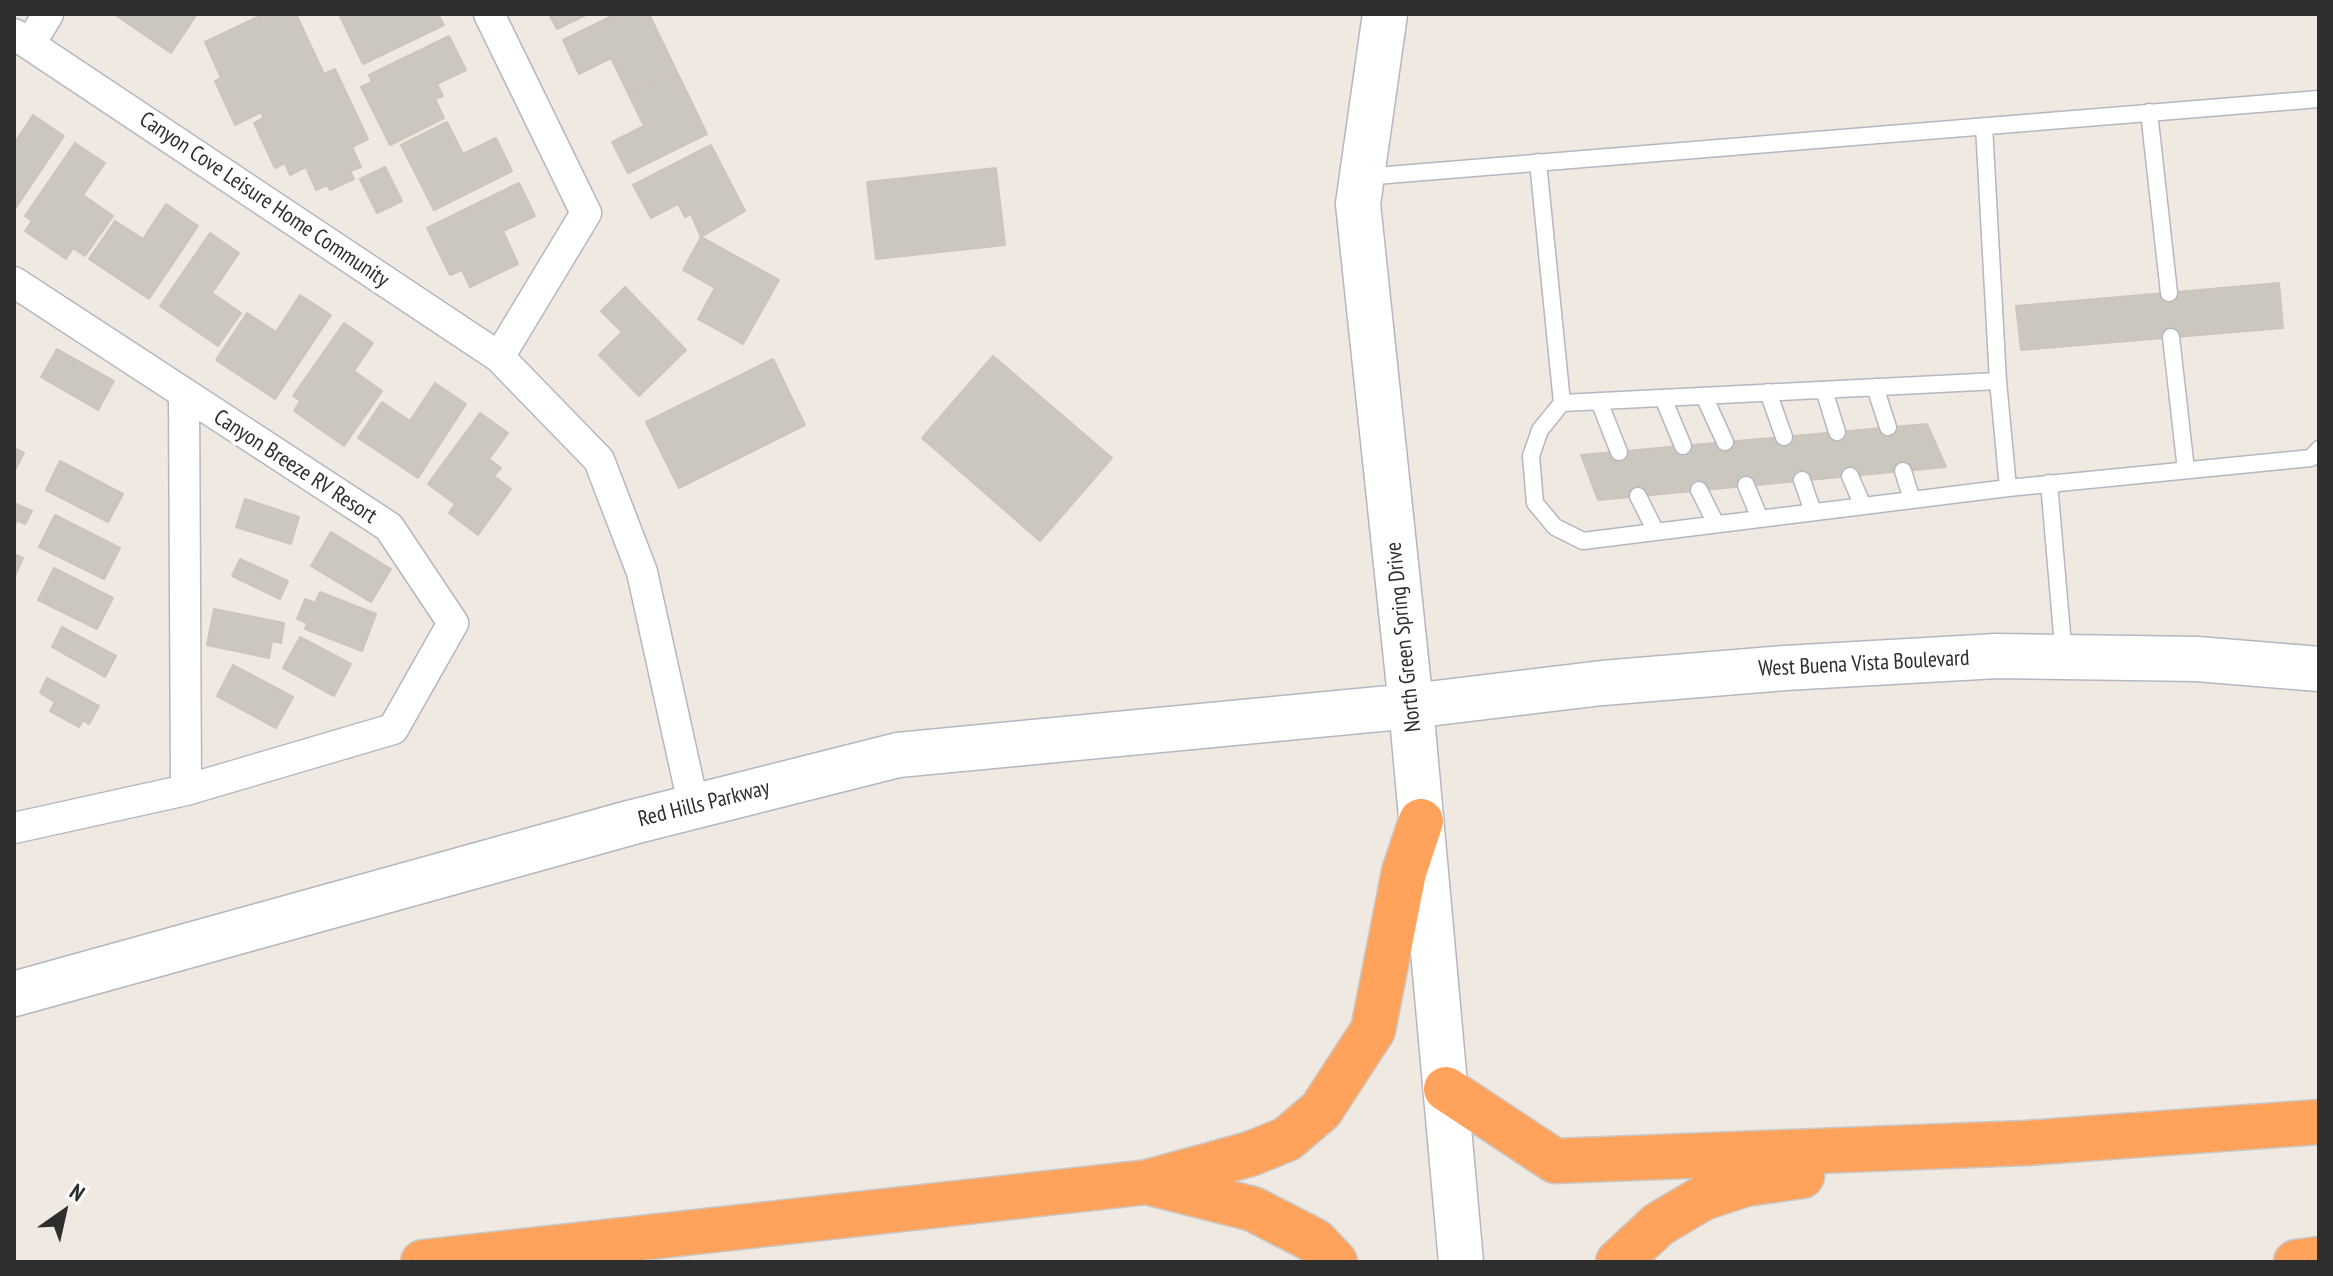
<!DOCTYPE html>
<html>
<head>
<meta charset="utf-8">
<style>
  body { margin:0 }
  #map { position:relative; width:2333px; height:1276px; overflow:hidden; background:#efe9e1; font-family:"PT Sans Narrow",sans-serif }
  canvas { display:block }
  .frame { position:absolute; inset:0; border:16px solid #2e2e2e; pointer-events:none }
  .north { position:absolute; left:24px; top:1172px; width:80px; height:80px; -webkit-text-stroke:6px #fff; paint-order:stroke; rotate:34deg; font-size:22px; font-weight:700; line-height:32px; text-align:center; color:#2e2e2e }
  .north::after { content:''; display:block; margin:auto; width:28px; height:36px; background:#2e2e2e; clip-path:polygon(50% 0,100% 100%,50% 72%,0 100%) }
</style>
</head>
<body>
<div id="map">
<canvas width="2333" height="1276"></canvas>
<div class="frame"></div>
<div class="north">N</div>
</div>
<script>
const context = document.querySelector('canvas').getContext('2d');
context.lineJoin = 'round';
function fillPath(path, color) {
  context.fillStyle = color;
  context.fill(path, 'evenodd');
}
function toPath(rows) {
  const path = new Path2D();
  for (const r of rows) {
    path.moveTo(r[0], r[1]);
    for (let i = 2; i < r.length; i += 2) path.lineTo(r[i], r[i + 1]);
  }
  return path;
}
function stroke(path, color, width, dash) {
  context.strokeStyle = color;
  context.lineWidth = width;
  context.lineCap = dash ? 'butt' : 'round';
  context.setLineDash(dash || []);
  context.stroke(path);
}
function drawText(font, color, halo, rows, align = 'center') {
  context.font = font + ' "PT Sans Narrow",sans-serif';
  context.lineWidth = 8;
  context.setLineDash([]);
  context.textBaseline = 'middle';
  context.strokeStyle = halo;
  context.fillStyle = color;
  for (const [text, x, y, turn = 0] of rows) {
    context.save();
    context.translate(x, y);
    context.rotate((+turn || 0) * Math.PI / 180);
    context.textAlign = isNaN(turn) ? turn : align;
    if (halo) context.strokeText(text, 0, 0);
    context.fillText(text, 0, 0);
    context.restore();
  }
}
const building = toPath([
  [114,14,197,14,171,53,114,14],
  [264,14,296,14,324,74,335,69,368,139,352,147,361,167,350,171,354,179,330,190,327,185,316,190,306,167,290,175,285,163,275,168,254,123,263,118,261,112,235,125,215,81,221,78,205,42,264,14],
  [339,14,438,14,444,25,363,64,339,14],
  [549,14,588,14,557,29,549,14],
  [616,14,649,14,676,70,628,93,611,58,579,74,563,40,616,14],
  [449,36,466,70,437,84,443,96,435,99,444,118,390,145,361,87,372,82,369,75,449,36],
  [676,70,707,134,628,173,612,142,644,126,628,93,676,70],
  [33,115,64,136,15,209,14,144,33,115],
  [447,122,463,154,496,138,512,171,434,210,401,145,447,122],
  [75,143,105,163,83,195,113,216,85,256,73,248,66,259,25,231,32,221,25,216,75,143],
  [711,145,745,211,701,237,691,214,685,217,678,204,651,218,633,185,711,145],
  [385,167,402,201,377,213,360,179,385,167],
  [996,168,1005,245,876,259,867,182,996,168],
  [519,183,535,216,503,231,518,264,470,287,462,270,450,275,427,228,519,183],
  [166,204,198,226,149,299,89,259,115,221,143,239,166,204],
  [210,233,239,253,212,293,241,313,218,346,160,306,210,233],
  [701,237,779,280,743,344,698,319,715,288,683,270,701,237],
  [2279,283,2283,328,2021,350,2016,306,2279,283],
  [625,287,686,350,639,396,599,355,622,332,601,311,625,287],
  [300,295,331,315,275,399,216,360,247,313,276,332,300,295],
  [344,323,373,343,354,371,382,391,344,446,294,411,300,401,293,396,344,323],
  [57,349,114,381,98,410,41,377,57,349],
  [993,356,1112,458,1040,541,922,438,993,356],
  [773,359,805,425,679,488,646,422,773,359],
  [435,383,466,404,418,478,358,438,382,402,410,421,435,383],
  [480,413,508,433,489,459,501,468,494,476,511,489,478,535,449,513,455,504,428,484,480,413],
  [1927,424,1946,467,1598,500,1581,455,1927,424],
  [14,448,24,453,14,472,14,448],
  [60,461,123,494,108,522,46,490,60,461],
  [245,499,299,517,291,544,236,527,245,499],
  [14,503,32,511,25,524,17,520,14,528,14,503],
  [55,515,120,548,104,579,39,547,55,515],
  [331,532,391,569,371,602,311,566,331,532],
  [14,554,23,558,14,578,14,554],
  [240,559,288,581,280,599,232,576,240,559],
  [54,568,113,598,97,629,38,600,54,568],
  [320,592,376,614,362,651,305,629,307,623,297,619,305,599,315,603,320,592],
  [214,609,284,623,281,643,272,641,269,658,207,645,214,609],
  [62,627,116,656,105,677,52,647,62,627],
  [300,637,351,664,334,696,283,668,300,637],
  [233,665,293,697,276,728,217,696,233,665],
  [47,678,99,706,89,724,83,720,79,727,50,711,55,702,40,693,47,678]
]);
const lane = toPath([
  [2149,112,2169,293],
  [1538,162,1562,403,1998,381,1984,126],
  [1363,177,2319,99],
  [2171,337,2186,470],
  [1998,381,2008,488,2311,458,2319,449],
  [1875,387,1888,427],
  [1824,390,1837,432],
  [1768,392,1784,437],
  [1704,396,1725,442],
  [1663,398,1683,446],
  [1599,401,1619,452],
  [1562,403,1540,430,1531,456,1535,503,1555,527,1583,541,2008,488],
  [1903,471,1912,500],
  [1850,476,1863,506],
  [1802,480,1813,512],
  [2049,483,2064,657],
  [1746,485,1760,519],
  [1699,490,1716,524],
  [1638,496,1656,532]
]);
const street = toPath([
  [489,14,586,213,499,357],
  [14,34,499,357,599,460,642,572,694,808],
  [30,44,48,14],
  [14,282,389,527,453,623,393,729,186,790,14,828],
  [184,396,186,790]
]);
const secondary = toPath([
  [1385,14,1358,204,1411,706,1461,1262],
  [14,994,633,822,898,755,1411,706,1602,683,1785,668,1997,656,2197,659,2319,669]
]);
const highway = toPath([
  [1446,1089,1555,1161,2026,1143,2319,1122],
  [1150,1183,1253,1209,1315,1241,1335,1262],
  [423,1262,1148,1182,1250,1154,1287,1139,1321,1110,1373,1030,1404,872,1421,821],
  [1618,1262,1659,1224,1703,1198,1746,1184,1802,1176],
  [2296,1262,2319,1259]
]);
const streetNames = [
  ["Canyon Cove Leisure Home Community",264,200,34],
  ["Canyon Breeze RV Resort",295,467,33],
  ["North Green Spring Drive",1404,637,-96],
  ["West Buena Vista Boulevard",1864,664,-3],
  ["Red Hills Parkway",704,804,-14]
];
fillPath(building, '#cbc7bf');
stroke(building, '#cbc5ba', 2);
stroke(lane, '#b4b7c1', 19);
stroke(street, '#b4b7c1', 33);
stroke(secondary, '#b4b7c1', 47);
stroke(highway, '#c9c9c9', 47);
stroke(lane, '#fff', 16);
stroke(street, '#fff', 30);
stroke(secondary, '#fff', 44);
stroke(highway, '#ffa35c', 44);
drawText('22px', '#2e2e2e', '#fff', streetNames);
</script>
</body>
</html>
